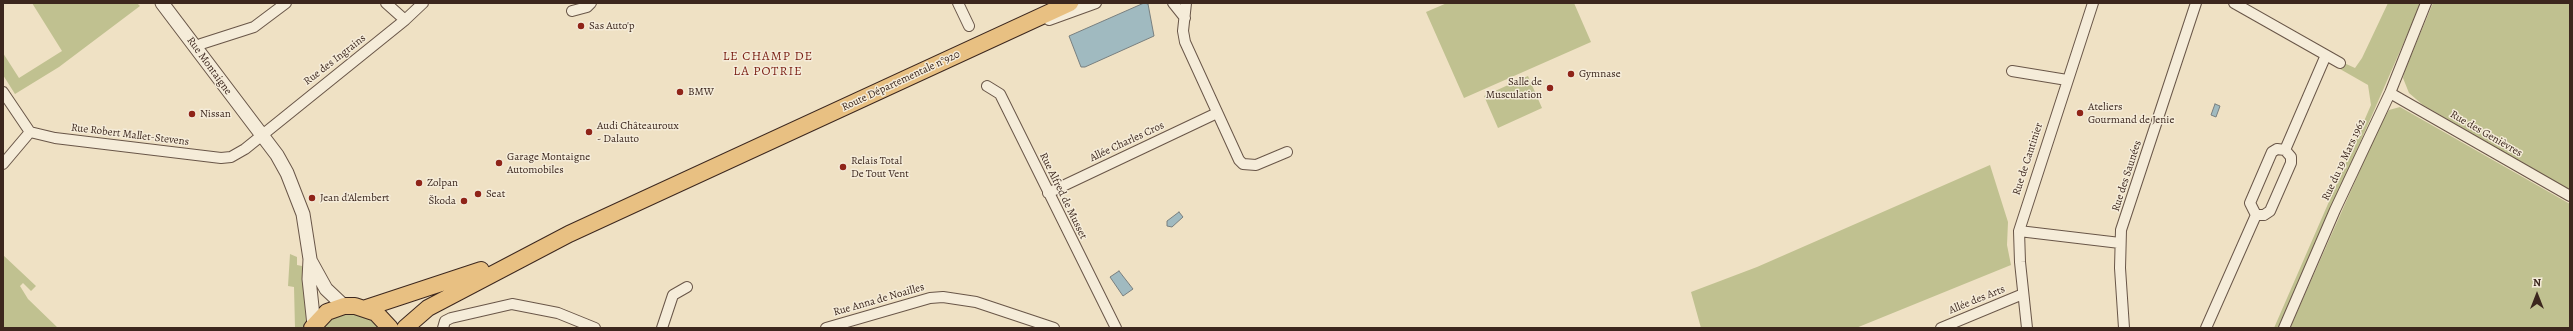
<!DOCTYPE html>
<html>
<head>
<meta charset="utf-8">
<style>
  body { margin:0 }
  #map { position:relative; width:2573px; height:331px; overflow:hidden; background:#efe1c4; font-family:Alegreya,serif }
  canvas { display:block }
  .frame { position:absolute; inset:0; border:4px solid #3c271e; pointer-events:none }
  .north { position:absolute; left:2517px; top:275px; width:40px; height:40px; -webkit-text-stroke:3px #f5ecd9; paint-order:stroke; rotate:0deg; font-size:11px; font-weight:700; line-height:16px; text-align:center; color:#3c271e }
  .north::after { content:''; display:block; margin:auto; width:14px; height:18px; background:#3c271e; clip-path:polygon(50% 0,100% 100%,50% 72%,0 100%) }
</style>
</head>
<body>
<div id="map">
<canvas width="2573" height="331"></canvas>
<div class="frame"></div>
<div class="north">N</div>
</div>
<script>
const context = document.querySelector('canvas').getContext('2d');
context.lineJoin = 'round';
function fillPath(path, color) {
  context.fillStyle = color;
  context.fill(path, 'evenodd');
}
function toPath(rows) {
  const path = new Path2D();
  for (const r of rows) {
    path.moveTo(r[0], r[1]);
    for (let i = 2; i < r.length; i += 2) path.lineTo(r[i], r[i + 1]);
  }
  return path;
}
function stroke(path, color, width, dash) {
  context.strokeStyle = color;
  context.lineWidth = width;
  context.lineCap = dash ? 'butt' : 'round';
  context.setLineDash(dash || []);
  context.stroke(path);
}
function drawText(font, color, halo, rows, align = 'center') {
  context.font = font + ' Alegreya,serif';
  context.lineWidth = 3;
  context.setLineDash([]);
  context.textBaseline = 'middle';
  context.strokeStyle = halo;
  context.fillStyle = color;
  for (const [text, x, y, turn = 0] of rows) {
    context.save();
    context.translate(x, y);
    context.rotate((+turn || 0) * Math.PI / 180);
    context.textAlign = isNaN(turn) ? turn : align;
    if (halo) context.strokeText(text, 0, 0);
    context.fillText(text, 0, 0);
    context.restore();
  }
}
const green = toPath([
  [32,3,137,3,140,6,59,67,15,94,3,75,3,53,19,78,62,51],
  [1447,3,1574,3,1591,42,1464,98,1426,12],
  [2388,3,2421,3,2279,328,2274,328,2371,105,2368,85,2340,69,2344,63,2355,68,2362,58],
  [2433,3,2570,3,2570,190,2423,105,2409,93,2403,78,2405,70],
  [1528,76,1542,108,1498,128,1484,96],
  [2400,107,2570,204,2570,328,2290,328,2381,123,2389,110],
  [1990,165,2008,222,2007,245,2011,265,1856,328,1701,328,1691,292,1757,267],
  [290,254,297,257,297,265,302,266,308,316,305,328,295,328,294,287,288,286],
  [3,255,36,286,31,291,23,283,20,286,28,299,58,328,3,328],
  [344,306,390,328,312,328]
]);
const water = toPath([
  [1144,3,1148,4,1154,36,1085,67,1081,67,1069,36,1144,3],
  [2215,104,2220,106,2216,117,2211,115,2215,104],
  [1179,212,1183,217,1172,227,1167,226,1167,221,1179,212],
  [1119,271,1133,289,1123,296,1110,277,1119,271]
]);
const minor = toPath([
  [386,3,405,20],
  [958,3,969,26],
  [1173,3,1185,18],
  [1186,3,1183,31,1185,42,1239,160,1243,164,1256,165,1287,152],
  [2234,3,2340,63],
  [572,11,587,7,591,3],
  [1049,20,1096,3],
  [196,49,201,44,254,27,286,3],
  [2012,71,2067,80],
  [987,86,1000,94,1116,328],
  [3,92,30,132],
  [2390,93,2570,196],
  [30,132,55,138,221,158,231,157,245,149,405,20,423,3],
  [2277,149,2285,150,2291,157,2291,163,2270,211,2264,215,2256,215,2250,203,2272,152,2277,149],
  [2285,150,2326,55],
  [3,164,30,132],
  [1048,193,1217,113],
  [2019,231,2120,243],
  [443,328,445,321,451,318,512,304,558,313,595,328],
  [662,328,673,295,687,287],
  [826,328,930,298,943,297,976,302,1054,328],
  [1941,328,2023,294],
  [2027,328,2020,262,2019,231,2093,3],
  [2124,328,2120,268,2121,230,2196,3],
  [2206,328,2256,215],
  [2284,328,2335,210,2390,93,2426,3]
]);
const tertiary = toPath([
  [162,3,277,155,287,173,303,214,310,259,309,279,314,325],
  [310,260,326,289,344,306]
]);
const primary = toPath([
  [366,308,481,270],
  [312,328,327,312,344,306,355,306,376,313,390,328],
  [405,328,428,308,569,234,1070,3]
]);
const markers = [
  [581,26,4,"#8f2418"],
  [1571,74,4,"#8f2418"],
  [1550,88,4,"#8f2418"],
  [680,92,4,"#8f2418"],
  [2080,113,4,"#8f2418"],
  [192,114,4,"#8f2418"],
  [589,132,4,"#8f2418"],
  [499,163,4,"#8f2418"],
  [843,167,4,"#8f2418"],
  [419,183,4,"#8f2418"],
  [478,194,4,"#8f2418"],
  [312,198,4,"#8f2418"],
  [464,201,4,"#8f2418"]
];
const poiNames = [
  ["Sas Auto'p",589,26],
  ["Gymnase",1579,74],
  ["Salle de",1542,82,"right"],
  ["Musculation",1542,95,"right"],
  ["BMW",688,92],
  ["Ateliers",2088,107],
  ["Gourmand de Jenie",2088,120],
  ["Nissan",200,114],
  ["Audi Châteauroux",597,126],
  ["- Dalauto",597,139],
  ["Garage Montaigne",507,157],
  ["Automobiles",507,170],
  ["Relais Total",851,161],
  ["De Tout Vent",851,174],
  ["Zolpan",427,183],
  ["Seat",486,194],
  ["Jean d'Alembert",320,198],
  ["Škoda",456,201,"right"]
];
const streetNames = [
  ["Rue des Ingrains",335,60,-38],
  ["Rue Montaigne",209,66,54],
  ["Route Départementale n°920",901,81,-25],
  ["Rue des Genièvres",2486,134,30],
  ["Rue Robert Mallet-Stevens",130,135,7],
  ["Allée Charles Cros",1127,142,-25],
  ["Rue de Cantinier",2028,159,-72],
  ["Rue du 19 Mars 1962",2344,160,-65],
  ["Rue des Saunées",2127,176,-72],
  ["Rue Alfred de Musset",1063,196,64],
  ["Rue Anna de Noailles",879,300,-16],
  ["Allée des Arts",1977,300,-22]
];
const quarterNames = [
  ["LE CHAMP DE",768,57],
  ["LA POTRIE",768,72]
];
fillPath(green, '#c0c190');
fillPath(water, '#a0bac0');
stroke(water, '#787f7f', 1);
stroke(minor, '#695648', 12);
stroke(tertiary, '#695648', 15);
stroke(primary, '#3c271e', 18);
stroke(minor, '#f5ecd9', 10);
stroke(tertiary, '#f5ecd9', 13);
stroke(primary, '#e8c082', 16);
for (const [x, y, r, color] of markers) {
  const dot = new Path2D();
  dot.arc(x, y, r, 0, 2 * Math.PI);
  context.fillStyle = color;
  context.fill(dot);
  stroke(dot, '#f5ecd9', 1.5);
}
drawText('11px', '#3c271e', '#f5ecd9', poiNames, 'left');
drawText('11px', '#3c271e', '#f5ecd9', streetNames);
context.letterSpacing = '1px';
drawText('13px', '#7a1f14', '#f5ecd9', quarterNames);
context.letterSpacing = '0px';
</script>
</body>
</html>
